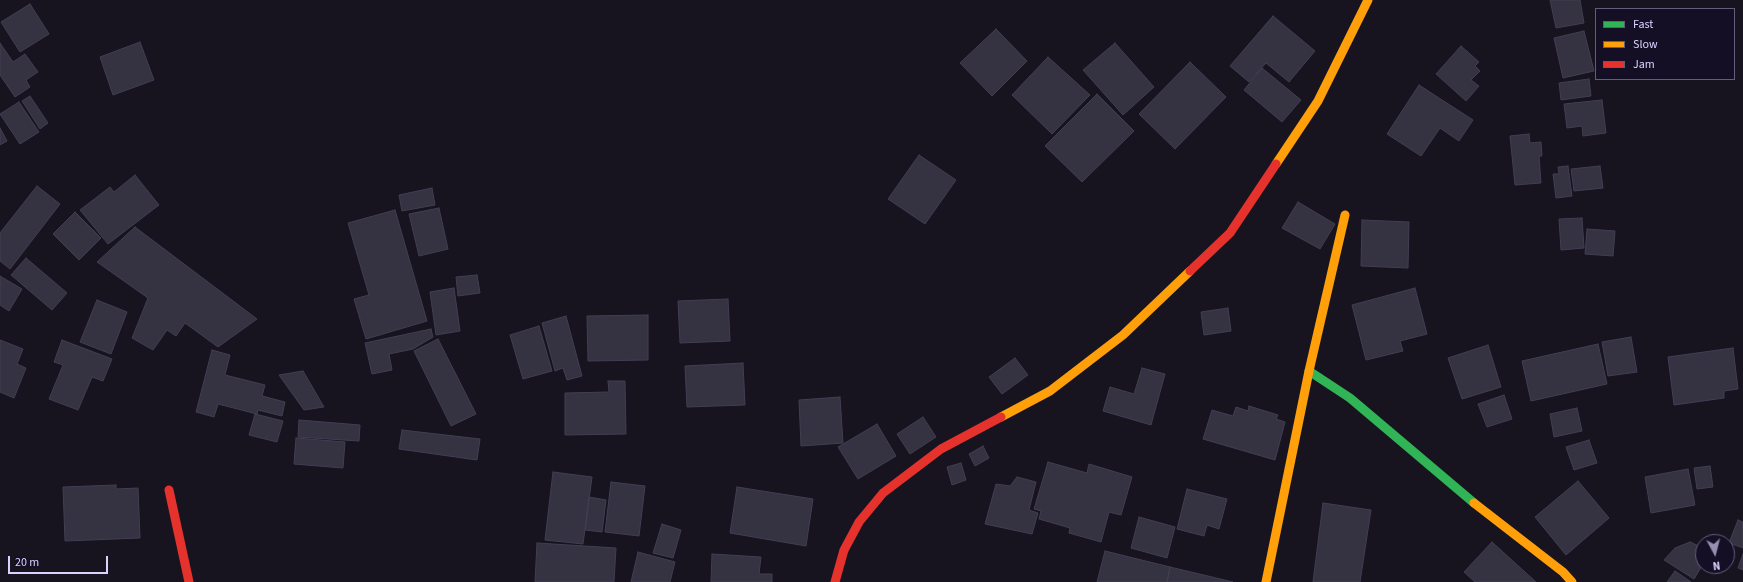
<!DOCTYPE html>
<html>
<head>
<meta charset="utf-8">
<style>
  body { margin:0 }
  #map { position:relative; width:1743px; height:582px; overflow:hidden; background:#171420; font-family:"Source Sans 3",sans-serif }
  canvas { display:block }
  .legend { position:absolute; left:1595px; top:8px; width:140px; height:72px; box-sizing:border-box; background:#140f25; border:1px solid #635d7c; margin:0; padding:5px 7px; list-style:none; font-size:12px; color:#dad3ff }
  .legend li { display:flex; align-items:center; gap:8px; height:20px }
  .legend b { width:20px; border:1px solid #635d7c }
  .north { position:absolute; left:1695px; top:534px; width:40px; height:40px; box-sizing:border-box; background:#140f25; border:1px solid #635d7c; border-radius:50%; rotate:173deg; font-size:11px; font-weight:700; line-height:16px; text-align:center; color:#dad3ff }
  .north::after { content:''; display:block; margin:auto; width:14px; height:18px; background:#9690b1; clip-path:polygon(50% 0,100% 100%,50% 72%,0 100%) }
  .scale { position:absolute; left:8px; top:556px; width:100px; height:18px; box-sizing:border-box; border:2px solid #dad3ff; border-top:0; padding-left:5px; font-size:12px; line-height:14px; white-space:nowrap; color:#dad3ff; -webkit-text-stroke:3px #140f25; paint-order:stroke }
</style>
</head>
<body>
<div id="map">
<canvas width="1743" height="582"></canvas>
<ul class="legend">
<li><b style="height:5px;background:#30b455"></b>Fast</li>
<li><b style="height:5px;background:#ff9f0a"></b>Slow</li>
<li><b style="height:5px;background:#e5322d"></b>Jam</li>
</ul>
<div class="north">N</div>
<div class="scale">20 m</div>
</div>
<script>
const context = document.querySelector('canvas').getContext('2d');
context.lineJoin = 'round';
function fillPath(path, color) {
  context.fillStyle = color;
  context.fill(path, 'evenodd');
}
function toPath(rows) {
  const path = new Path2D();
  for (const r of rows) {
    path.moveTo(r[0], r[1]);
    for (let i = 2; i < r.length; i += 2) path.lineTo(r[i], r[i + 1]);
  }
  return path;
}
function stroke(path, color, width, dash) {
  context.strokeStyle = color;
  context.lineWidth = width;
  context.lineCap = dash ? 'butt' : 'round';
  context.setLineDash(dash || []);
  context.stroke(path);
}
const building = toPath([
  [1550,0,1580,0,1584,23,1556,28,1550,0],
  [30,4,49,34,20,52,1,22,30,4],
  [1273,16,1315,51,1289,82,1266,63,1249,82,1230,66,1273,16],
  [996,29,1027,61,992,96,960,63,996,29],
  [1584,31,1594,71,1563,78,1554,38,1584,31],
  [140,42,154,80,113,95,100,57,140,42],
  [0,43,13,62,25,54,38,72,26,80,30,87,15,97,0,75,0,43],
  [1115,43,1154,87,1123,115,1083,70,1115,43],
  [1461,46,1479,62,1475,66,1480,71,1471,80,1479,86,1466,101,1436,74,1461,46],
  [1048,57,1090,95,1052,134,1012,95,1048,57],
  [1190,62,1226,97,1175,149,1139,114,1190,62],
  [1262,68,1301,100,1282,122,1244,90,1262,68],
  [1589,79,1591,96,1561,100,1559,83,1589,79],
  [1419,85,1473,120,1459,141,1440,128,1421,156,1387,134,1419,85],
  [1097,94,1134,131,1082,182,1045,146,1097,94],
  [30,96,48,123,40,129,22,101,30,96],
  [1602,100,1606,133,1583,136,1582,126,1567,128,1564,104,1602,100],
  [19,102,39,132,20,144,0,114,19,102],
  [0,128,7,141,0,145,0,128],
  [1529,134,1530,143,1541,142,1542,156,1539,156,1541,183,1515,185,1510,136,1529,134],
  [919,155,956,180,925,224,888,199,919,155],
  [1568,166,1572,196,1556,198,1553,174,1559,174,1558,167,1568,166],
  [1600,166,1603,188,1574,191,1571,169,1600,166],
  [135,175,159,205,108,244,80,210,110,187,114,192,135,175],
  [37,186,60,204,10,269,0,261,0,233,37,186],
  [432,188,435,205,402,211,399,195,432,188],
  [1298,202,1335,224,1320,249,1282,228,1298,202],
  [439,208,448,249,419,256,409,214,439,208],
  [395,210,427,321,366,339,354,299,369,295,348,223,395,210],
  [75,212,101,238,79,260,53,234,75,212],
  [1582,218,1584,248,1561,250,1559,219,1582,218],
  [1362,220,1409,222,1408,268,1361,266,1362,220],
  [135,227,257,319,218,347,185,323,176,336,167,330,153,350,132,338,148,298,97,262,135,227],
  [1587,229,1615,231,1613,256,1585,254,1587,229],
  [26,258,67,293,52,310,11,275,26,258],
  [477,275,480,293,458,296,456,277,477,275],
  [0,276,22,289,9,311,0,305,0,276],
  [454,288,460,331,436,335,430,292,454,288],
  [1415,288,1427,334,1400,341,1403,351,1366,360,1352,305,1415,288],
  [728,299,730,341,680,343,678,301,728,299],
  [97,300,127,312,111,354,80,342,97,300],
  [1228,308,1231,331,1204,335,1201,312,1228,308],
  [648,315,648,360,588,361,587,316,648,315],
  [566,316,582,376,567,380,563,368,555,371,542,323,566,316],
  [539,326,552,371,523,379,510,335,539,326],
  [431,329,433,337,413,349,389,354,392,370,372,374,365,343,431,329],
  [1631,337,1637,372,1608,376,1602,342,1631,337],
  [438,339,476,414,451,426,414,351,438,339],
  [0,340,23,349,17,364,26,368,14,398,0,392,0,340],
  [62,340,112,359,103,381,92,377,78,410,49,399,63,365,54,362,62,340],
  [1598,344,1607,384,1531,401,1522,361,1598,344],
  [1488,345,1501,387,1462,399,1448,358,1488,345],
  [1733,348,1738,389,1724,391,1724,398,1674,405,1668,357,1733,348],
  [212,350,230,355,225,375,265,385,262,396,285,402,282,416,258,410,257,414,218,404,214,417,196,412,212,350],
  [1015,358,1028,375,1002,394,989,377,1015,358],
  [743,363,745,405,687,407,685,366,743,363],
  [1142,368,1165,374,1151,425,1103,411,1110,387,1134,394,1142,368],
  [303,371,324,407,304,410,279,375,303,371],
  [608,381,625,381,626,434,565,435,565,393,609,392,608,381],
  [1504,395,1512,419,1487,427,1478,404,1504,395],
  [840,397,843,443,801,446,799,400,840,397],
  [1249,406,1278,415,1276,419,1285,422,1275,460,1203,439,1212,410,1233,416,1236,407,1248,411,1249,406],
  [1577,408,1582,431,1554,437,1550,414,1577,408],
  [255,414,283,421,277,442,249,435,255,414],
  [923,417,936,437,910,454,897,434,923,417],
  [299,420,360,425,359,441,298,437,299,420],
  [877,424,896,456,858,479,838,447,877,424],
  [402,430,480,439,477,460,399,449,402,430],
  [296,438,345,442,343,468,294,464,296,438],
  [1589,440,1597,463,1574,470,1566,447,1589,440],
  [983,446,989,458,975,466,969,454,983,446],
  [1048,462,1087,473,1089,464,1132,477,1121,515,1109,512,1101,542,1069,533,1070,528,1039,519,1041,511,1034,509,1048,462],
  [961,463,966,480,952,485,947,467,961,463],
  [1710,466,1713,487,1697,489,1694,468,1710,466],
  [1688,469,1695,505,1651,513,1645,477,1688,469],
  [553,472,592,477,583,544,545,540,553,472],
  [1017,477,1036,482,1029,510,1038,513,1032,534,985,524,996,484,1010,486,1017,477],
  [1578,481,1609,518,1566,555,1535,517,1578,481],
  [611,482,645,486,639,536,605,532,611,482],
  [116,485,116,489,138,488,140,538,65,541,63,487,116,485],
  [737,487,813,499,806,546,730,533,737,487],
  [1187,489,1227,499,1219,529,1207,525,1204,536,1177,529,1187,489],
  [589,497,606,500,602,532,585,530,589,497],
  [1323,503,1371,510,1360,582,1313,582,1323,503],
  [1139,517,1175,527,1167,558,1131,548,1139,517],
  [1738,520,1743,522,1743,548,1729,543,1738,520],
  [662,524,681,530,673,558,653,553,662,524],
  [1492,542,1536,582,1475,582,1464,572,1492,542],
  [1690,542,1703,548,1703,564,1694,579,1664,560,1675,548,1690,542],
  [537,543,616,548,614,582,535,582,537,543],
  [1105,551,1170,567,1167,582,1097,582,1105,551],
  [638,552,675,562,670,582,631,582,638,552],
  [712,554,761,557,759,574,772,574,772,582,711,582,712,554],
  [1743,554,1743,570,1738,568,1743,554],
  [1170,567,1233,582,1167,582,1170,567],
  [1675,571,1691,582,1667,582,1675,571]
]);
const fast = toPath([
  [1309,371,1350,398,1474,503]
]);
const slow = toPath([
  [1276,164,1318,101,1368,0],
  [1001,417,1050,391,1123,335,1190,271],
  [1474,503,1563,572,1572,582],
  [1266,582,1309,371,1345,215]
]);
const jam = toPath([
  [1190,271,1230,233,1276,164],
  [169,490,189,582],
  [835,582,844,550,859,522,883,493,941,449,1001,417]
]);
fillPath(building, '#353242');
stroke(building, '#433e53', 1);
stroke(fast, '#30b455', 9);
stroke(slow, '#ff9f0a', 9);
stroke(jam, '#e5322d', 9);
</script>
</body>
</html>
